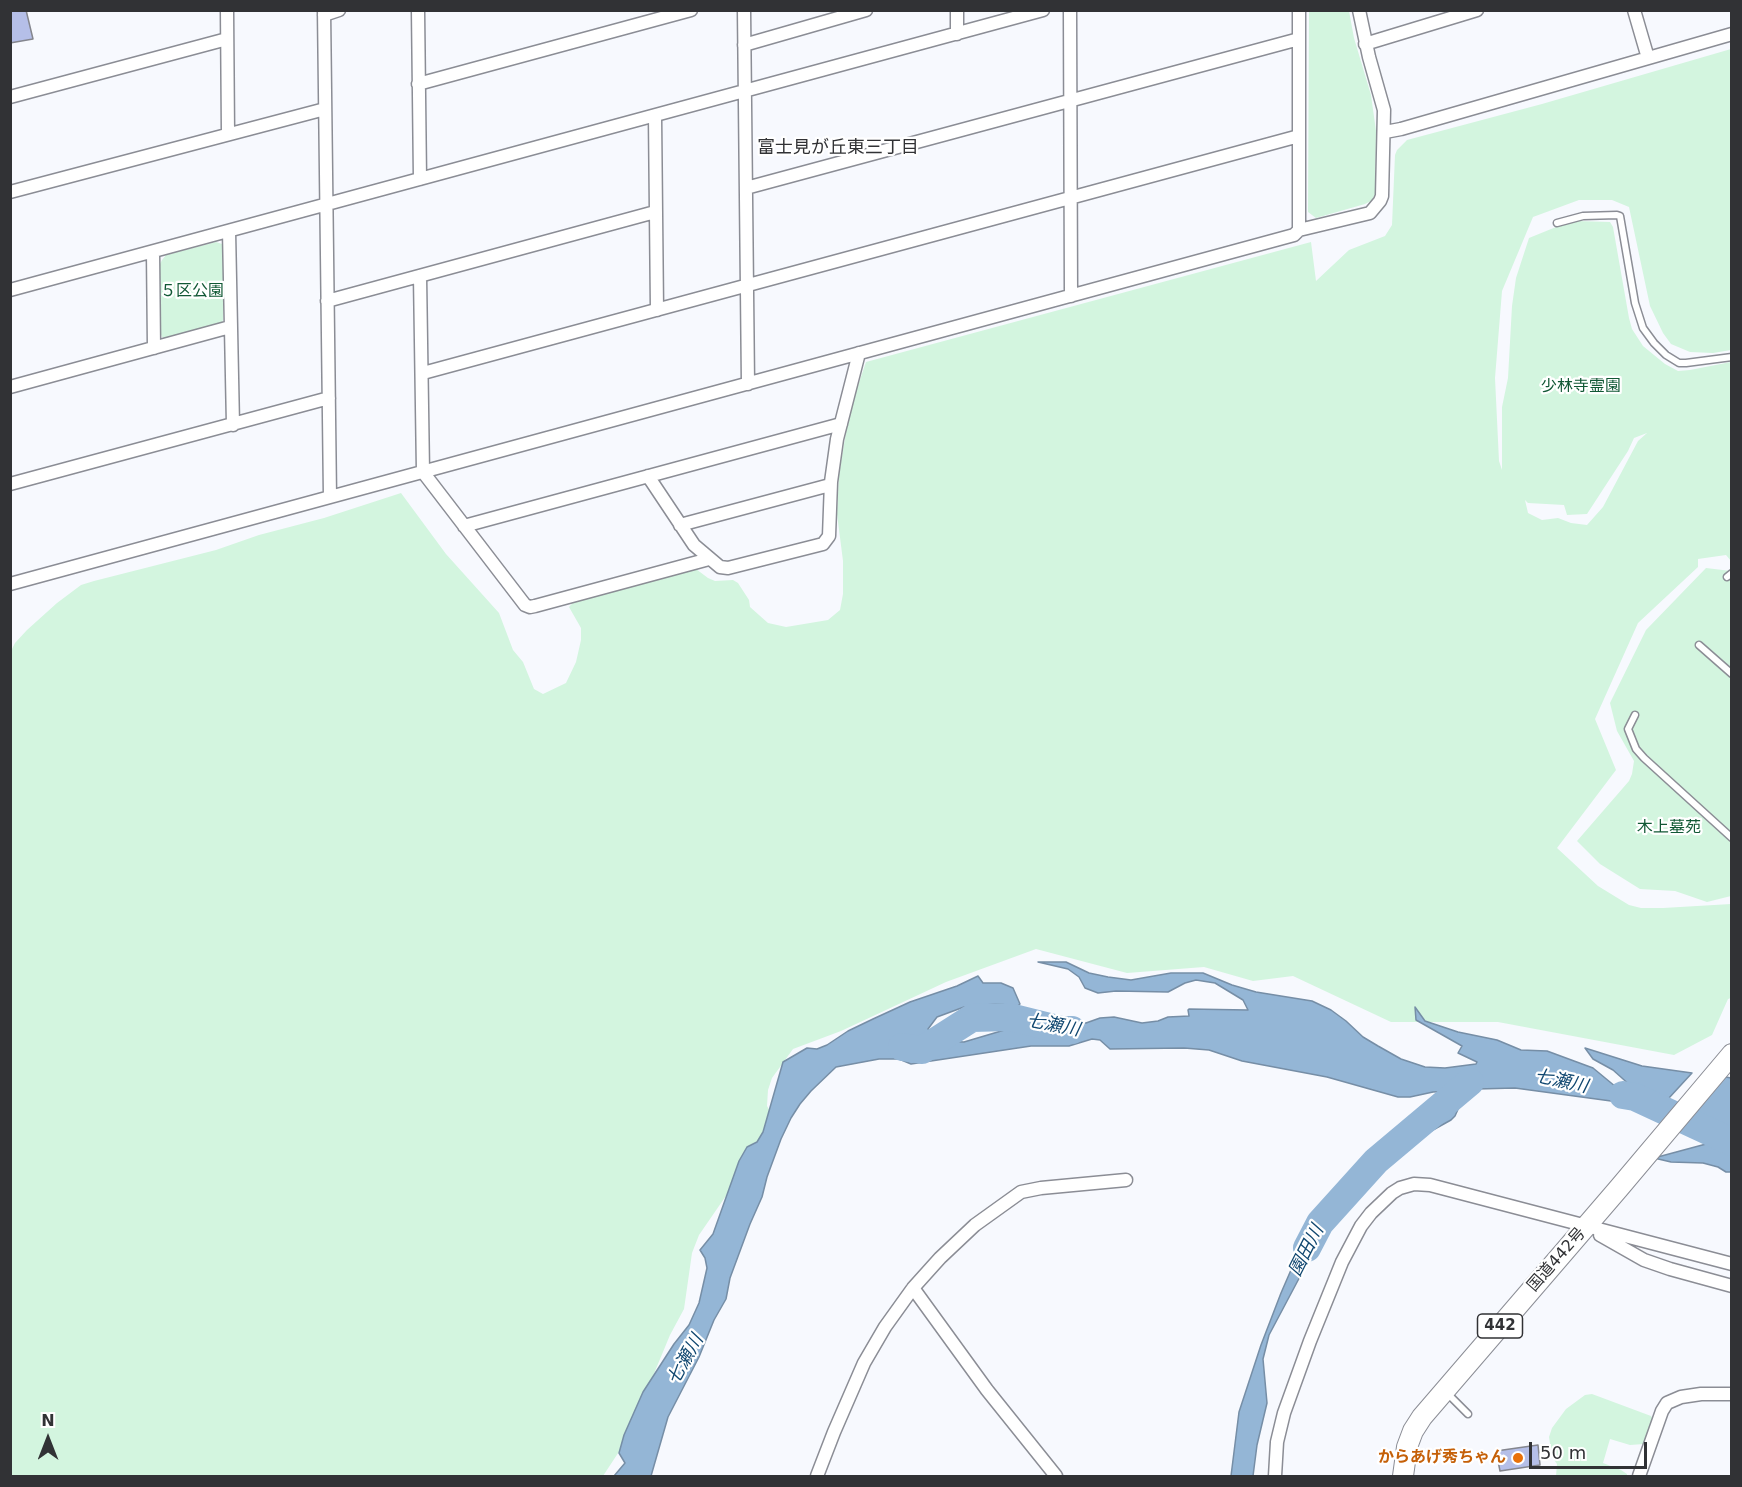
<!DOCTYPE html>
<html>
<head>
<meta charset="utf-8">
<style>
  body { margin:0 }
  #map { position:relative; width:1742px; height:1487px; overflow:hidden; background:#f7f9fe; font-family:"DejaVu Sans",sans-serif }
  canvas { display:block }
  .frame { position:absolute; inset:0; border:12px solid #313235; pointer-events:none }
  .north { position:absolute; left:18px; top:1409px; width:60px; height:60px; -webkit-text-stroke:4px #fff; paint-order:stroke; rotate:0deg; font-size:16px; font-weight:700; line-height:24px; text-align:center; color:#313235 }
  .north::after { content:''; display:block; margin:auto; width:21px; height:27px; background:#313235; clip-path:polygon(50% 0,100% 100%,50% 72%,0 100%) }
  .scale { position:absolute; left:1529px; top:1442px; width:118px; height:27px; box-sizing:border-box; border:3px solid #313235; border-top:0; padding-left:8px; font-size:18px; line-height:21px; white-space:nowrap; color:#313235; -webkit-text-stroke:4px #fff; paint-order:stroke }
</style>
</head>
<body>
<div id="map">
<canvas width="1742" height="1487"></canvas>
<div class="frame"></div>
<div class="north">N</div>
<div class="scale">50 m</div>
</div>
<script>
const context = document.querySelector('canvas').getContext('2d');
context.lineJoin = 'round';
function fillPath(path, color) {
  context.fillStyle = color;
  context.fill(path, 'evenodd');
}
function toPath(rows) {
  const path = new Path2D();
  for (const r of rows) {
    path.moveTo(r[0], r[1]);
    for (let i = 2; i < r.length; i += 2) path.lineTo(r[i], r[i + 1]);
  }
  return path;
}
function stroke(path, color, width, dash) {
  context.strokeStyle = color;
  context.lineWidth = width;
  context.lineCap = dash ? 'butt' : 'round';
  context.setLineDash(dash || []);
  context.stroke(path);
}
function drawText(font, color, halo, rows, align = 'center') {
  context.font = font + ' "DejaVu Sans","Noto Sans JP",sans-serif';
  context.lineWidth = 4.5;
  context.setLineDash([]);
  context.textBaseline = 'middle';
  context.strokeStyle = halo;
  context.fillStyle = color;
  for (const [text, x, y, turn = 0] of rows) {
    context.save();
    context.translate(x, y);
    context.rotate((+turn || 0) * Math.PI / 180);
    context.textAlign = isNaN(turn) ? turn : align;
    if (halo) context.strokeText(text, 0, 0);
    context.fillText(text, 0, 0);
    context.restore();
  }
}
const green = toPath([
  [1309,11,1349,11,1354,38,1371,95,1376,131,1375,195,1371,201,1365,204,1316,218,1308,212],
  [1731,49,1731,350,1713,353,1690,352,1671,344,1663,333,1650,306,1629,207,1612,200,1579,200,1533,217,1502,291,1495,378,1499,461,1502,470,1502,407,1508,378,1512,306,1516,278,1529,238,1556,227,1578,221,1610,222,1613,227,1629,318,1632,329,1643,346,1665,364,1678,371,1690,370,1731,362,1731,561,1726,555,1698,559,1698,567,1638,623,1595,719,1616,770,1557,848,1598,886,1629,905,1641,908,1663,908,1731,904,1731,998,1728,999,1712,1035,1674,1055,1498,1022,1391,1022,1293,976,1253,981,1204,967,1127,973,1036,949,946,982,841,1031,793,1049,772,1078,768,1090,767,1106,771,1113,772,1129,699,1235,692,1253,684,1309,670,1335,626,1441,603,1476,11,1476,10,653,15,643,27,630,57,603,81,585,94,581,216,550,259,535,324,518,401,493,446,554,499,613,513,650,523,662,534,689,543,694,566,683,576,662,581,640,581,628,569,607,578,597,692,566,708,578,715,581,733,580,738,583,749,600,750,607,768,623,786,627,828,620,840,610,843,594,843,561,837,514,839,474,850,409,866,362,1311,242,1316,281,1349,250,1385,236,1392,225,1395,155,1397,150,1407,140,1542,104],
  [1647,433,1638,441,1603,507,1587,525,1571,523,1558,518,1542,520,1528,513,1525,500,1528,503,1564,505,1567,515,1587,514,1628,451,1634,438],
  [216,242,222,244,224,250,223,320,219,327,167,340,162,337,160,332,160,264,162,260,166,255],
  [1706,568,1731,571,1731,896,1707,902,1675,891,1640,889,1600,864,1577,841,1629,781,1632,774,1634,761,1617,731,1610,703,1646,630],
  [1592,1394,1651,1416,1655,1423,1654,1433,1644,1444,1630,1445,1610,1439,1603,1463,1621,1470,1627,1474,1627,1476,1556,1476,1557,1464,1552,1457,1549,1437,1552,1428,1566,1409,1585,1395]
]);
const water = toPath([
  [1038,962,1066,962,1089,973,1108,977,1131,980,1171,973,1203,973,1232,985,1256,992,1312,1001,1331,1010,1346,1021,1363,1037,1378,1046,1401,1059,1425,1067,1445,1068,1476,1064,1477,1062,1458,1053,1462,1046,1416,1020,1415,1007,1425,1021,1458,1032,1497,1040,1521,1050,1547,1051,1593,1068,1616,1087,1632,1087,1613,1070,1593,1059,1585,1048,1642,1066,1692,1073,1657,1111,1611,1101,1515,1088,1477,1089,1468,1092,1464,1096,1455,1116,1451,1120,1424,1135,1407,1140,1384,1157,1371,1172,1361,1190,1312,1254,1269,1335,1263,1359,1267,1403,1257,1445,1253,1476,1231,1476,1239,1412,1261,1345,1281,1293,1304,1240,1313,1224,1320,1218,1340,1209,1357,1178,1374,1152,1385,1142,1419,1129,1444,1114,1453,1099,1454,1091,1433,1092,1410,1097,1398,1097,1327,1077,1242,1061,1209,1050,1184,1048,1110,1049,1100,1040,1092,1039,1069,1046,1031,1046,911,1064,899,1059,879,1059,836,1067,811,1091,800,1104,791,1118,781,1139,767,1177,762,1197,750,1224,730,1278,726,1299,714,1320,699,1357,668,1417,651,1476,614,1476,625,1463,619,1453,624,1435,643,1392,674,1344,689,1325,699,1303,707,1268,705,1258,700,1250,713,1234,739,1161,747,1147,757,1142,763,1132,783,1062,807,1048,817,1049,827,1045,848,1031,873,1019,910,1002,957,986,978,976,983,983,1001,983,1013,988,1020,1004,1014,1009,1003,1004,996,1004,964,1007,937,1017,928,1029,940,1041,964,1042,1018,1026,1049,1022,1086,1023,1100,1018,1114,1017,1142,1023,1158,1021,1168,1017,1189,1016,1188,1010,1189,1009,1248,1010,1243,1000,1215,983,1196,980,1185,983,1168,992,1116,991,1098,993,1085,988,1079,977,1068,969,1038,962],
  [1721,1076,1731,1078,1731,1172,1726,1172,1718,1167,1703,1163,1671,1162,1654,1158,1706,1144,1712,1140,1705,1134,1681,1124,1721,1076]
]);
const river = toPath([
  [902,1047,922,1050,972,1018,1010,1017,1062,1030,1072,1030],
  [1623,1095,1635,1097,1732,1142],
  [1307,1248,1320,1223,1376,1161,1470,1082]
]);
const building = toPath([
  [10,10,26,10,33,39,10,43,10,10],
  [1538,1445,1540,1465,1500,1471,1496,1451,1538,1445]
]);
const service = toPath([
  [1557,223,1583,216,1617,215,1620,216,1635,303,1643,328,1654,343,1666,355,1679,363,1686,363,1732,357],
  [1727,577,1732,573],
  [1699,645,1732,674],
  [1635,715,1628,729,1636,749,1644,758,1732,838],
  [1447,1393,1468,1414]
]);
const minor = toPath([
  [227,10,228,134],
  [324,10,330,497],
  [418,10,420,179],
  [744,10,748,384],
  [957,10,957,34],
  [1070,10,1071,296],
  [1634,10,1648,58],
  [324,15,339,10],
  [1365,44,1477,10],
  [744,45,866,10],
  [418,84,691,10],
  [10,97,227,39],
  [655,116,657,310],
  [1385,132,1401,129,1732,34],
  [746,188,1299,39],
  [10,192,325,109],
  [1299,230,1370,213,1380,201,1382,196,1384,110,1369,57,1359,10],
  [229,231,233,425],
  [153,252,154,348],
  [420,276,423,472,525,605,530,607,535,606,709,559],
  [10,290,1043,10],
  [327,301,655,212],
  [423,373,1299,136],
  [10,387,230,327],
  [648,476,694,545,720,567,728,568,823,544,829,536,831,482,837,439,859,353],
  [10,484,329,398],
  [680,525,830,485],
  [464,526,841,424],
  [10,584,1294,235,1299,230,1299,10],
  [1600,1235,1644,1260,1670,1269,1732,1286],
  [913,1288,987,1390,1056,1476],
  [817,1476,834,1432,864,1363,885,1327,913,1288,940,1258,975,1225,1021,1192,1041,1188,1126,1180],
  [1275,1476,1277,1442,1284,1413,1310,1341,1342,1262,1361,1226,1371,1213,1392,1193,1400,1188,1414,1184,1430,1185,1732,1264],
  [1639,1476,1662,1411,1667,1403,1681,1397,1701,1394,1732,1394]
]);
const trunk = toPath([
  [1403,1476,1407,1447,1413,1431,1422,1417,1619,1188,1732,1054]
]);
const markers = [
  [1518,1458,6,"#e8710a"]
];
const shields = [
  [1500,1326,45]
];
const shieldNames = [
  ["442",1500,1326]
];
const parkNames = [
  ["５区公園",192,292],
  ["少林寺霊園",1581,387],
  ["木上墓苑",1669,828]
];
const streetNames = [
  ["国道442号",1557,1260,-49]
];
const foodNames = [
  ["からあげ秀ちゃん",1506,1458]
];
const neighbourhoodNames = [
  ["富士見が丘東三丁目",838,148]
];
const waterNames = [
  ["七瀬川",1053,1026,11],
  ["七瀬川",1561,1082,12],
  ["園田川",1307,1251,-63],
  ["七瀬川",686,1360,-61]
];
fillPath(green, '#d3f5df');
fillPath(water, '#94b6d6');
stroke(water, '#768ea6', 1.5);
stroke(river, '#94b6d6', 28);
fillPath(building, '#b5bfe8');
stroke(building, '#84868e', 1.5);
stroke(service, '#8b8d95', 9);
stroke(minor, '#8b8d95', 15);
stroke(trunk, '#8b8d95', 22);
stroke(service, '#fff', 6);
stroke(minor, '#fff', 12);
stroke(trunk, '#fff', 20);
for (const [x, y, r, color] of markers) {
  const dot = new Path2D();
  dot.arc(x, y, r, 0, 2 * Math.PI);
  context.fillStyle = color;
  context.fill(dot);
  stroke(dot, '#fff', 2);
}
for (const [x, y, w] of shields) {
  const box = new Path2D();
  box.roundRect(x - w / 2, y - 12, w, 24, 4.5);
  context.fillStyle = '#fff';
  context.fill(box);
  stroke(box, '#313235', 1.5);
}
drawText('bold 15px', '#313235', null, shieldNames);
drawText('16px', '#115835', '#fff', parkNames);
drawText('16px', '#313235', '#fff', streetNames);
drawText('bold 16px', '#c56008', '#fff', foodNames, 'right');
drawText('18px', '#313235', '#fff', neighbourhoodNames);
drawText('italic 18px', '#104770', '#fff', waterNames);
</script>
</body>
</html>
